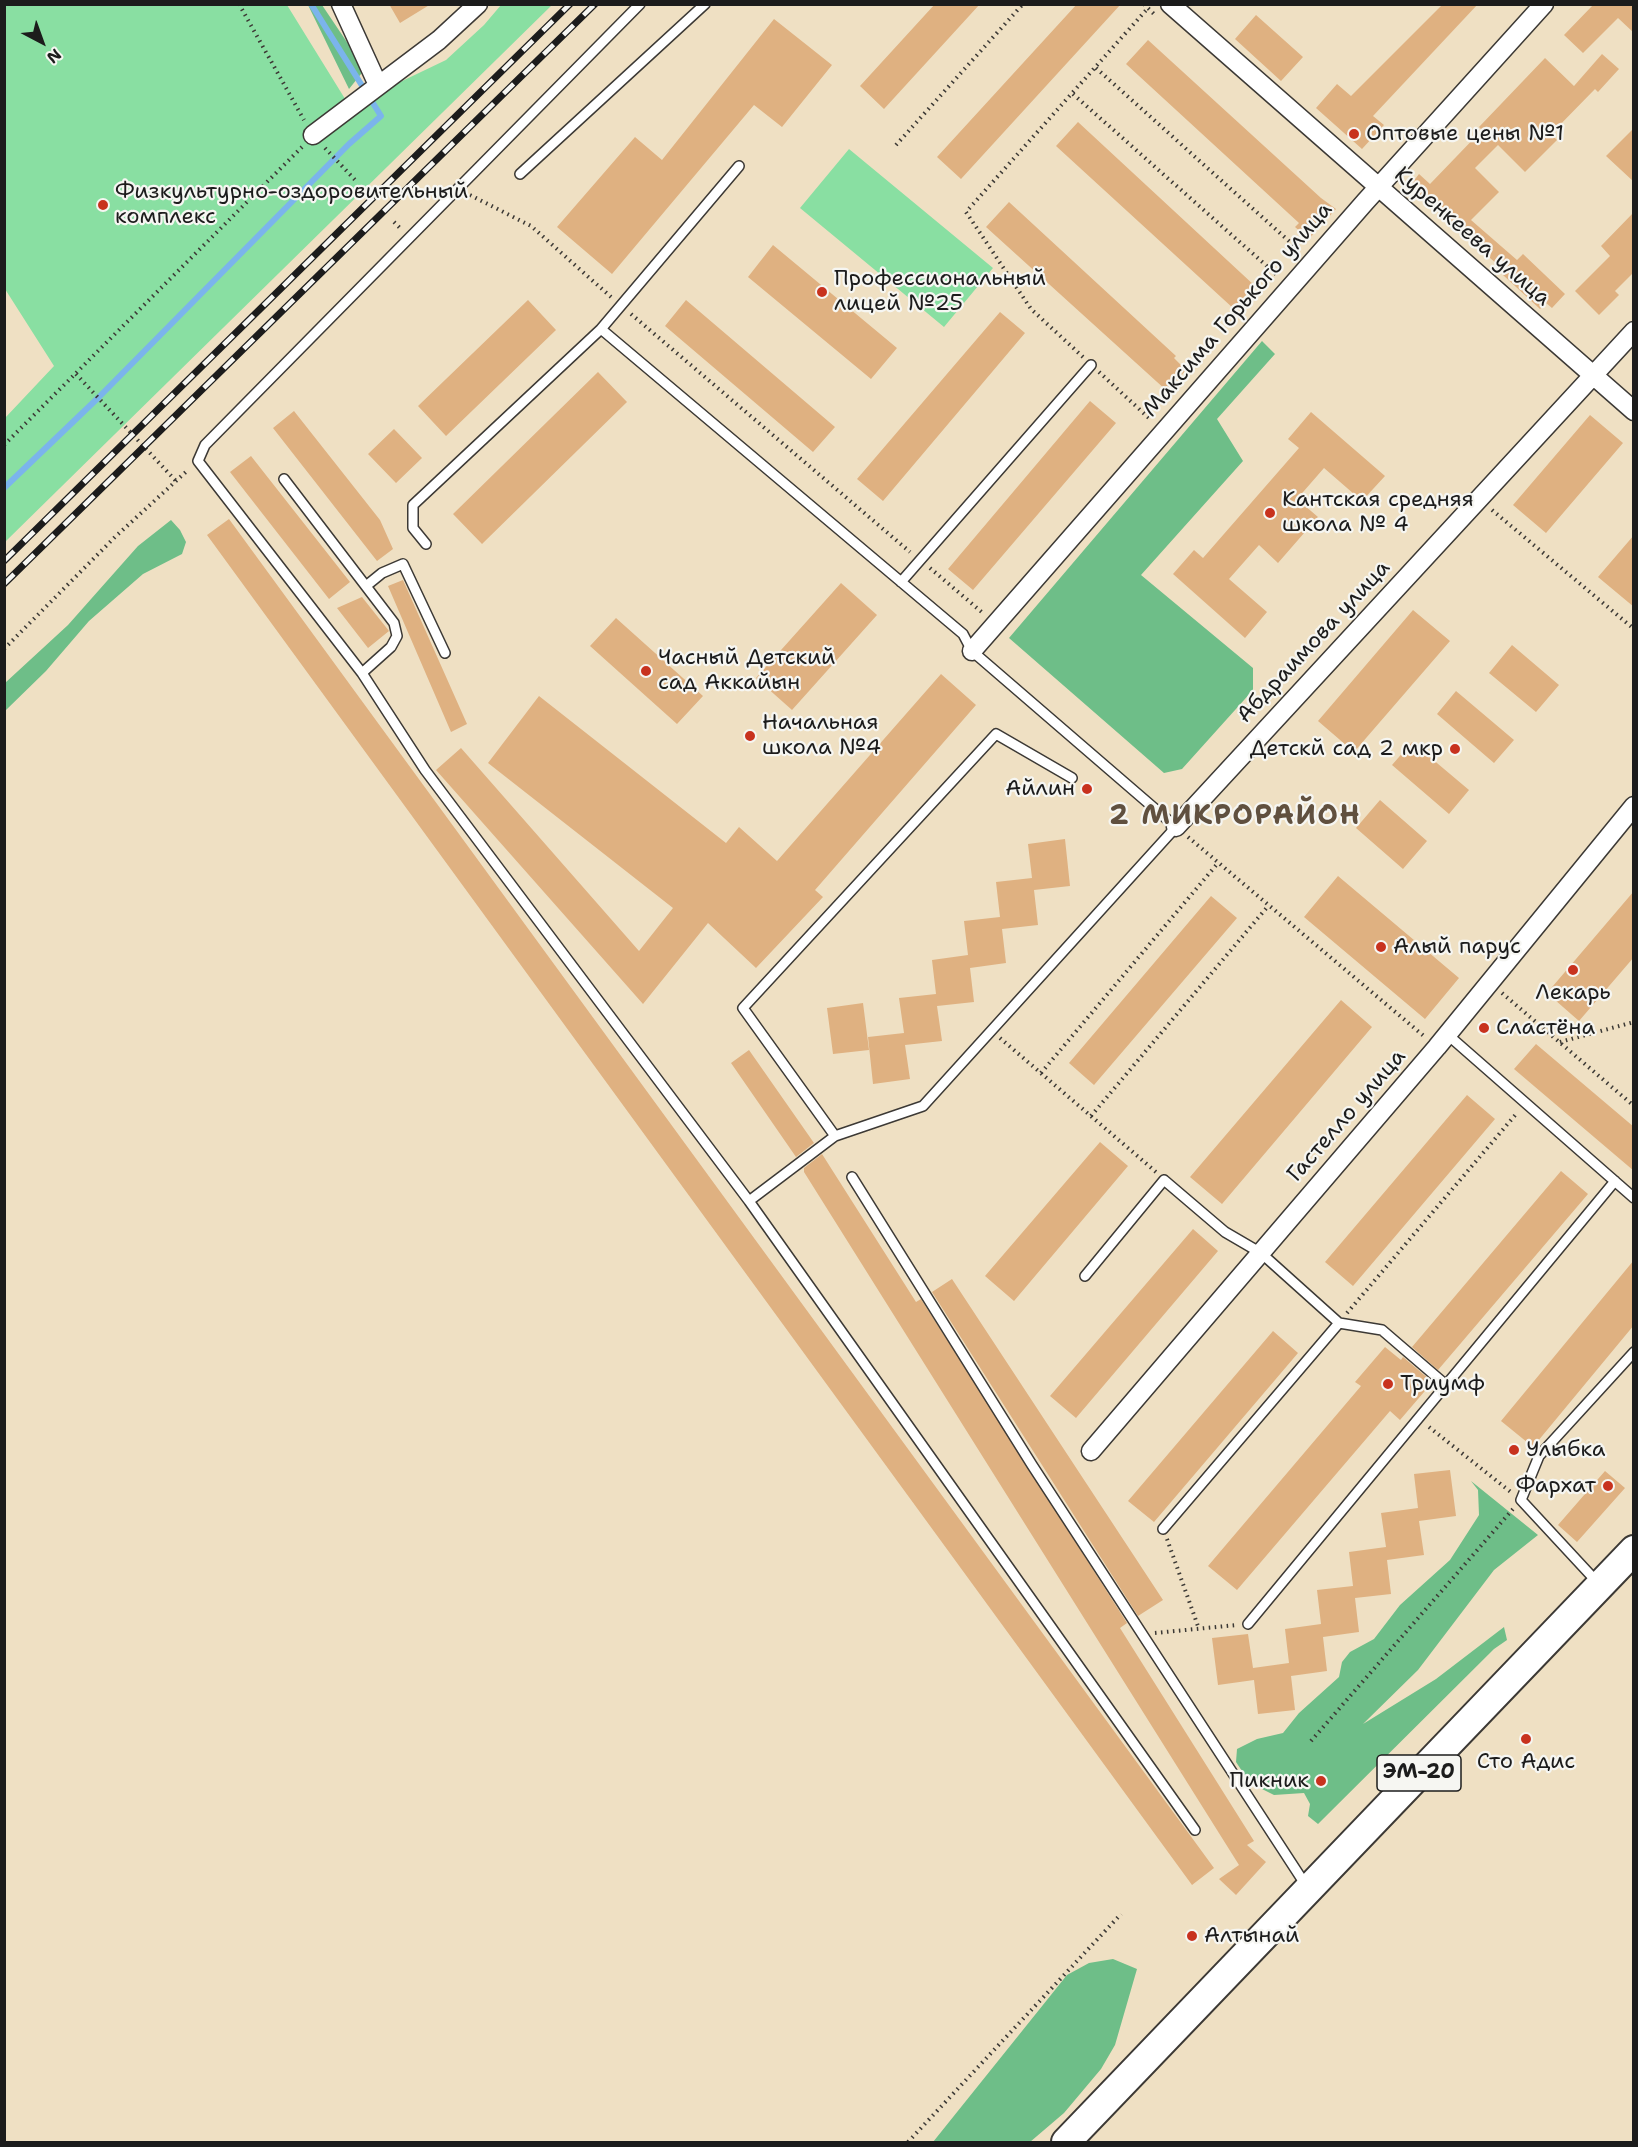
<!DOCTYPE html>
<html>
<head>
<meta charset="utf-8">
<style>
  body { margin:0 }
  #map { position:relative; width:1638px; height:2147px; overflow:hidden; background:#efe0c3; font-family:"Shantell Sans",sans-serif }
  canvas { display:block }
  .frame { position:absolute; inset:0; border:6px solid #1c1c1c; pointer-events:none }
  .north { position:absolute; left:12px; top:12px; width:60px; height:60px; -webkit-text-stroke:4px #f6f6f2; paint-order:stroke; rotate:139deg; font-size:16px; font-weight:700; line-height:24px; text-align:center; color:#1c1c1c }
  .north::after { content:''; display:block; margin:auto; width:21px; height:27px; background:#1c1c1c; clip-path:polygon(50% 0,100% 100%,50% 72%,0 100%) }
</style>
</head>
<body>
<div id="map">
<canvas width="1638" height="2147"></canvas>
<div class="frame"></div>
<div class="north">N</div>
</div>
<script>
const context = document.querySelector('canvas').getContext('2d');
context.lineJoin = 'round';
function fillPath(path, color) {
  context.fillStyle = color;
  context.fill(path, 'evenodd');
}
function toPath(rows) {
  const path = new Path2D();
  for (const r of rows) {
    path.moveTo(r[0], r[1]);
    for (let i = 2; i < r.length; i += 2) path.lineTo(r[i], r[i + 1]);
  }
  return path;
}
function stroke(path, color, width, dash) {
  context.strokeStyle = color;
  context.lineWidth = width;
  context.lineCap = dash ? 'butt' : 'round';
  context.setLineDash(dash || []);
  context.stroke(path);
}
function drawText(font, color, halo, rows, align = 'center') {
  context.font = font + ' "Shantell Sans",sans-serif';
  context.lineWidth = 4.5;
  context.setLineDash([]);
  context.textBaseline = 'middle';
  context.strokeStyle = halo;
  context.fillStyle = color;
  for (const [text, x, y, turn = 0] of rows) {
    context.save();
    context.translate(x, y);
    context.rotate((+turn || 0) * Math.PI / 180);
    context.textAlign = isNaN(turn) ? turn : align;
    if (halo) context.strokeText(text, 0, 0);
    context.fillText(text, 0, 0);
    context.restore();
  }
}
const green = toPath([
  [4,5,287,5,355,115,398,83,446,60,484,25,501,5,552,5,5,542,5,418,54,366,5,289],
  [849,149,993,268,944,327,800,208]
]);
const forest = toPath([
  [308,5,322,5,365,69,349,89],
  [1262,341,1275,354,1217,419,1243,461,1141,575,1253,668,1253,690,1182,769,1164,773,1009,638],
  [171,520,180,530,186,542,182,554,143,574,89,621,46,671,5,711,5,683,68,625,138,546],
  [1471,1481,1538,1535,1494,1570,1418,1670,1363,1724,1436,1679,1504,1627,1507,1640,1494,1649,1318,1824,1308,1816,1310,1804,1304,1793,1274,1795,1250,1783,1236,1762,1237,1749,1257,1739,1283,1733,1299,1713,1339,1677,1342,1662,1350,1652,1374,1639,1400,1605,1450,1560,1479,1515,1478,1490],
  [1113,1959,1137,1969,1115,2045,1101,2069,1064,2113,1030,2142,933,2142,1067,1975,1089,1963]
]);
const stream = toPath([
  [4,488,99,397,349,144,381,116,311,4]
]);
const building = toPath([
  [389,4,431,4,400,23],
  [935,4,980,4,884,109,860,86],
  [1077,4,1121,4,961,179,937,157],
  [1443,4,1478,4,1373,116,1384,125,1362,149,1316,108,1337,84,1351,96],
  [1594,4,1634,4,1634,33,1618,18,1583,53,1564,35],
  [1256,15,1303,57,1281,81,1235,39],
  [774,19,832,65,782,127,754,105,612,274,557,227,635,137,662,160],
  [1148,40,1321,198,1336,209,1309,239,1295,227,1299,223,1126,64],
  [1602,54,1619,69,1598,92,1595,89,1551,134,1557,140,1525,172,1498,145,1475,168,1499,192,1471,220,1517,260,1523,254,1565,294,1552,308,1546,303,1540,309,1503,275,1506,272,1409,187,1419,174,1430,184,1482,130,1479,127,1545,58,1574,86],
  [1078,122,1255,286,1234,309,1056,146],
  [1634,128,1634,182,1606,156],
  [1009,202,1176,356,1174,358,1186,370,1167,391,986,227],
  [1634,212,1634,272,1615,291,1619,295,1599,315,1575,291,1610,256,1601,246],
  [773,245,897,348,871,379,748,277],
  [528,300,556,330,446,436,418,406],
  [686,300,835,427,813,452,665,326],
  [1000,312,1025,333,883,501,857,479],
  [598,372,627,402,482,544,453,514],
  [1090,401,1116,423,973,590,948,569],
  [294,411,380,520,393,549,377,561,273,428],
  [1311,412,1385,476,1362,501,1324,468,1297,499,1318,517,1278,563,1259,545,1229,579,1267,612,1245,638,1173,574,1194,550,1203,558,1299,448,1288,439],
  [1590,415,1623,443,1546,533,1513,505],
  [394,429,422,458,396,483,368,454],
  [251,456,350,582,329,599,230,472],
  [229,519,1214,1868,1192,1885,207,535],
  [1634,535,1634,607,1598,577],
  [403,580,467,724,451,732,388,586],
  [841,583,877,615,792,710,756,678],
  [362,597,389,631,368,648,337,608],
  [1413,610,1450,641,1354,752,1318,721],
  [616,618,703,696,677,724,590,646],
  [1512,645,1559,685,1536,712,1489,673],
  [941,674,976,705,815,890,823,897,756,968,708,923,643,1004,436,770,461,748,639,951,673,908,488,763,539,696,726,843,739,827,777,861],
  [1456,691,1514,740,1494,763,1437,714],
  [1412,742,1469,790,1449,814,1392,765],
  [1380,800,1427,841,1403,869,1356,828],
  [1065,839,1070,886,1034,890,1038,925,1002,929,1006,963,970,968,974,1002,937,1006,942,1041,905,1045,910,1079,873,1084,868,1037,904,1033,899,998,936,994,932,960,968,955,964,921,1000,917,996,882,1032,878,1028,844],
  [1338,876,1459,978,1425,1019,1304,917],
  [1634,891,1634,957,1579,1021,1547,993],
  [1211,896,1237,918,1094,1085,1069,1063],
  [1341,1000,1372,1027,1222,1204,1190,1177],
  [863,1003,869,1050,833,1054,827,1008],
  [1536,1044,1634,1127,1634,1171,1514,1069],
  [749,1050,814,1143,796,1157,731,1063],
  [1467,1095,1495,1119,1353,1286,1325,1262],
  [1100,1142,1128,1166,1014,1301,985,1276],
  [822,1154,916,1302,921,1299,1127,1623,1120,1628,1254,1841,1247,1845,1266,1862,1236,1895,1219,1879,1239,1865,804,1172,804,1168],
  [1561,1171,1588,1194,1438,1370,1412,1347],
  [1193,1229,1218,1251,1076,1418,1050,1396],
  [1634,1260,1634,1325,1533,1447,1501,1421],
  [952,1279,1163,1600,1138,1616,932,1292],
  [1273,1331,1298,1353,1154,1522,1128,1501],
  [1385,1347,1401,1360,1403,1357,1430,1380,1427,1383,1430,1385,1400,1420,1390,1411,1237,1590,1208,1566,1361,1386,1355,1382],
  [1450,1470,1456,1516,1419,1521,1424,1555,1387,1560,1391,1594,1355,1598,1359,1632,1323,1637,1327,1671,1291,1676,1295,1710,1258,1714,1254,1680,1218,1685,1212,1638,1248,1634,1253,1668,1289,1663,1285,1629,1321,1624,1317,1590,1353,1586,1349,1552,1386,1547,1381,1513,1418,1508,1414,1474],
  [1605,1471,1625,1488,1577,1542,1558,1525]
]);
const path = toPath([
  [239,4,304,120],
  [1144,4,1154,14],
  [1096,68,1300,251],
  [1073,94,1278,276],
  [896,145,1023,4],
  [325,148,357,182],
  [470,195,531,226,611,297],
  [394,222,401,229],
  [631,314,910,552],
  [1083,357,1031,309,966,212,1148,8],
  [1099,372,1151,420],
  [76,374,176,481],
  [4,445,302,147],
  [1492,510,1634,629],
  [930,568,984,614],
  [4,649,115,537,188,470],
  [1188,837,1425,1037],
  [1502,993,1634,1106],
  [1000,1038,1156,1172],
  [1560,1042,1634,1022],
  [1041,1073,1218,863],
  [1091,1116,1269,905],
  [1347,1313,1517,1113],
  [1429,1427,1512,1493],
  [1167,1539,1199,1629],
  [1155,1633,1237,1625],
  [1311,1741,1513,1509],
  [908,2142,1121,1914]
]);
const lane = toPath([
  [640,4,205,445,198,461,362,673,425,770,749,1201,1195,1830],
  [520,174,705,4],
  [601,329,963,634,972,651,1176,827,923,1106,835,1136,749,1201],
  [284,479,394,623,397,636,391,647,362,673],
  [426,544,413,528,413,505,601,329,739,166],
  [901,582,1091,365],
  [366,586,382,573,403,564,445,653],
  [1448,1035,1634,1198],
  [835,1136,743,1008,996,734,1072,778],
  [852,1177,1032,1465,1307,1887],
  [1085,1276,1164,1180,1225,1232,1261,1253,1339,1323,1163,1529],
  [1339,1323,1382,1330,1446,1385],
  [1597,1582,1521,1500,1539,1456,1634,1352],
  [1248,1624,1615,1181]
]);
const street = toPath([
  [341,4,378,85],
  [1170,4,1634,411],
  [313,135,439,40,478,4],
  [972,651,1365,202,1544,4],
  [1176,827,1634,331],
  [1091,1451,1437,1047,1634,806]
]);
const primary = toPath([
  [1066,2142,1634,1550]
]);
const rail = toPath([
  [4,561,570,4],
  [4,584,595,4]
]);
const markers = [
  [1354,134,6,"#c8321e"],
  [103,205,6,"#c8321e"],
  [822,292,6,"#c8321e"],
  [1270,513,6,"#c8321e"],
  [646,671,6,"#c8321e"],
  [750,736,6,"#c8321e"],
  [1455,749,6,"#c8321e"],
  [1087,789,6,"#c8321e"],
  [1381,947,6,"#c8321e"],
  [1573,970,6,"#c8321e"],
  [1484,1028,6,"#c8321e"],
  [1388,1384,6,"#c8321e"],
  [1514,1450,6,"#c8321e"],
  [1608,1486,6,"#c8321e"],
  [1526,1739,6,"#c8321e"],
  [1321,1781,6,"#c8321e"],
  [1192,1936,6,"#c8321e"]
];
const shields = [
  [1419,1773,84]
];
const shieldNames = [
  ["ЭМ-20",1419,1773]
];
const poiNames = [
  ["Оптовые цены №1",1366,134],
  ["Физкультурно-оздоровительный",115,192],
  ["комплекс",115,217],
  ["Профессиональный",834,279],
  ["лицей №25",834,304],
  ["Кантская средняя",1282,500],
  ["школа № 4",1282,525],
  ["Часный Детский",658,658],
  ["сад Аккайын",658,683],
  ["Начальная",762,723],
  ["школа №4",762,748],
  ["Детскй сад 2 мкр",1443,749,"right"],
  ["Айлин",1075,789,"right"],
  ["Алый парус",1393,947],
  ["Лекарь",1573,993,"center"],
  ["Сластёна",1496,1028],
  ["Триумф",1400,1384],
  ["Улыбка",1526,1450],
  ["Фархат",1596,1486,"right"],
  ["Сто Адис",1526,1762,"center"],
  ["Пикник",1309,1781,"right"],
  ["Алтынай",1204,1936]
];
const streetNames = [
  ["Куренкеева улица",1472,237,41],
  ["Максима Горького улица",1238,310,-49],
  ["Абдраимова улица",1314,642,-47],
  ["Гастелло улица",1347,1116,-49]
];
const districtNames = [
  ["2 МИКРОРАЙОН",1235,817]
];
fillPath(green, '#89dfa2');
fillPath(forest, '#6ebe88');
stroke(stream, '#7bb4ec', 6);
fillPath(building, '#dfb181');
stroke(lane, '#3c3935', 12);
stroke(street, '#3c3935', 21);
stroke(primary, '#3c3935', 32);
stroke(path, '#3c3935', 4, [1.5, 4.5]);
stroke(lane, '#fff', 9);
stroke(street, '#fff', 18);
stroke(primary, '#fff', 28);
stroke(rail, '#1c1c1c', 7);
stroke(rail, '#f6f6f2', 4.5, [14]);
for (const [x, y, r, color] of markers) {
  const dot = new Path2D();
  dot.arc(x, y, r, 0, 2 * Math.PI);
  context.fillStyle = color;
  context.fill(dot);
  stroke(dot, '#f6f6f2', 2);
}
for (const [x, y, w] of shields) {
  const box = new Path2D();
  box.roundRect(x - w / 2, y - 18, w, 36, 4.5);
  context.fillStyle = '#f6f6f2';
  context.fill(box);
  stroke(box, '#1c1c1c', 1.5);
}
drawText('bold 21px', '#1c1c1c', null, shieldNames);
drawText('22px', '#1c1c1c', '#f6f6f2', poiNames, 'left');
drawText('22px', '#1c1c1c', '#f6f6f2', streetNames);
context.letterSpacing = '1.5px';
drawText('bold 28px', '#60503f', '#f6f6f2', districtNames);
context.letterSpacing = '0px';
</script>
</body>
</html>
